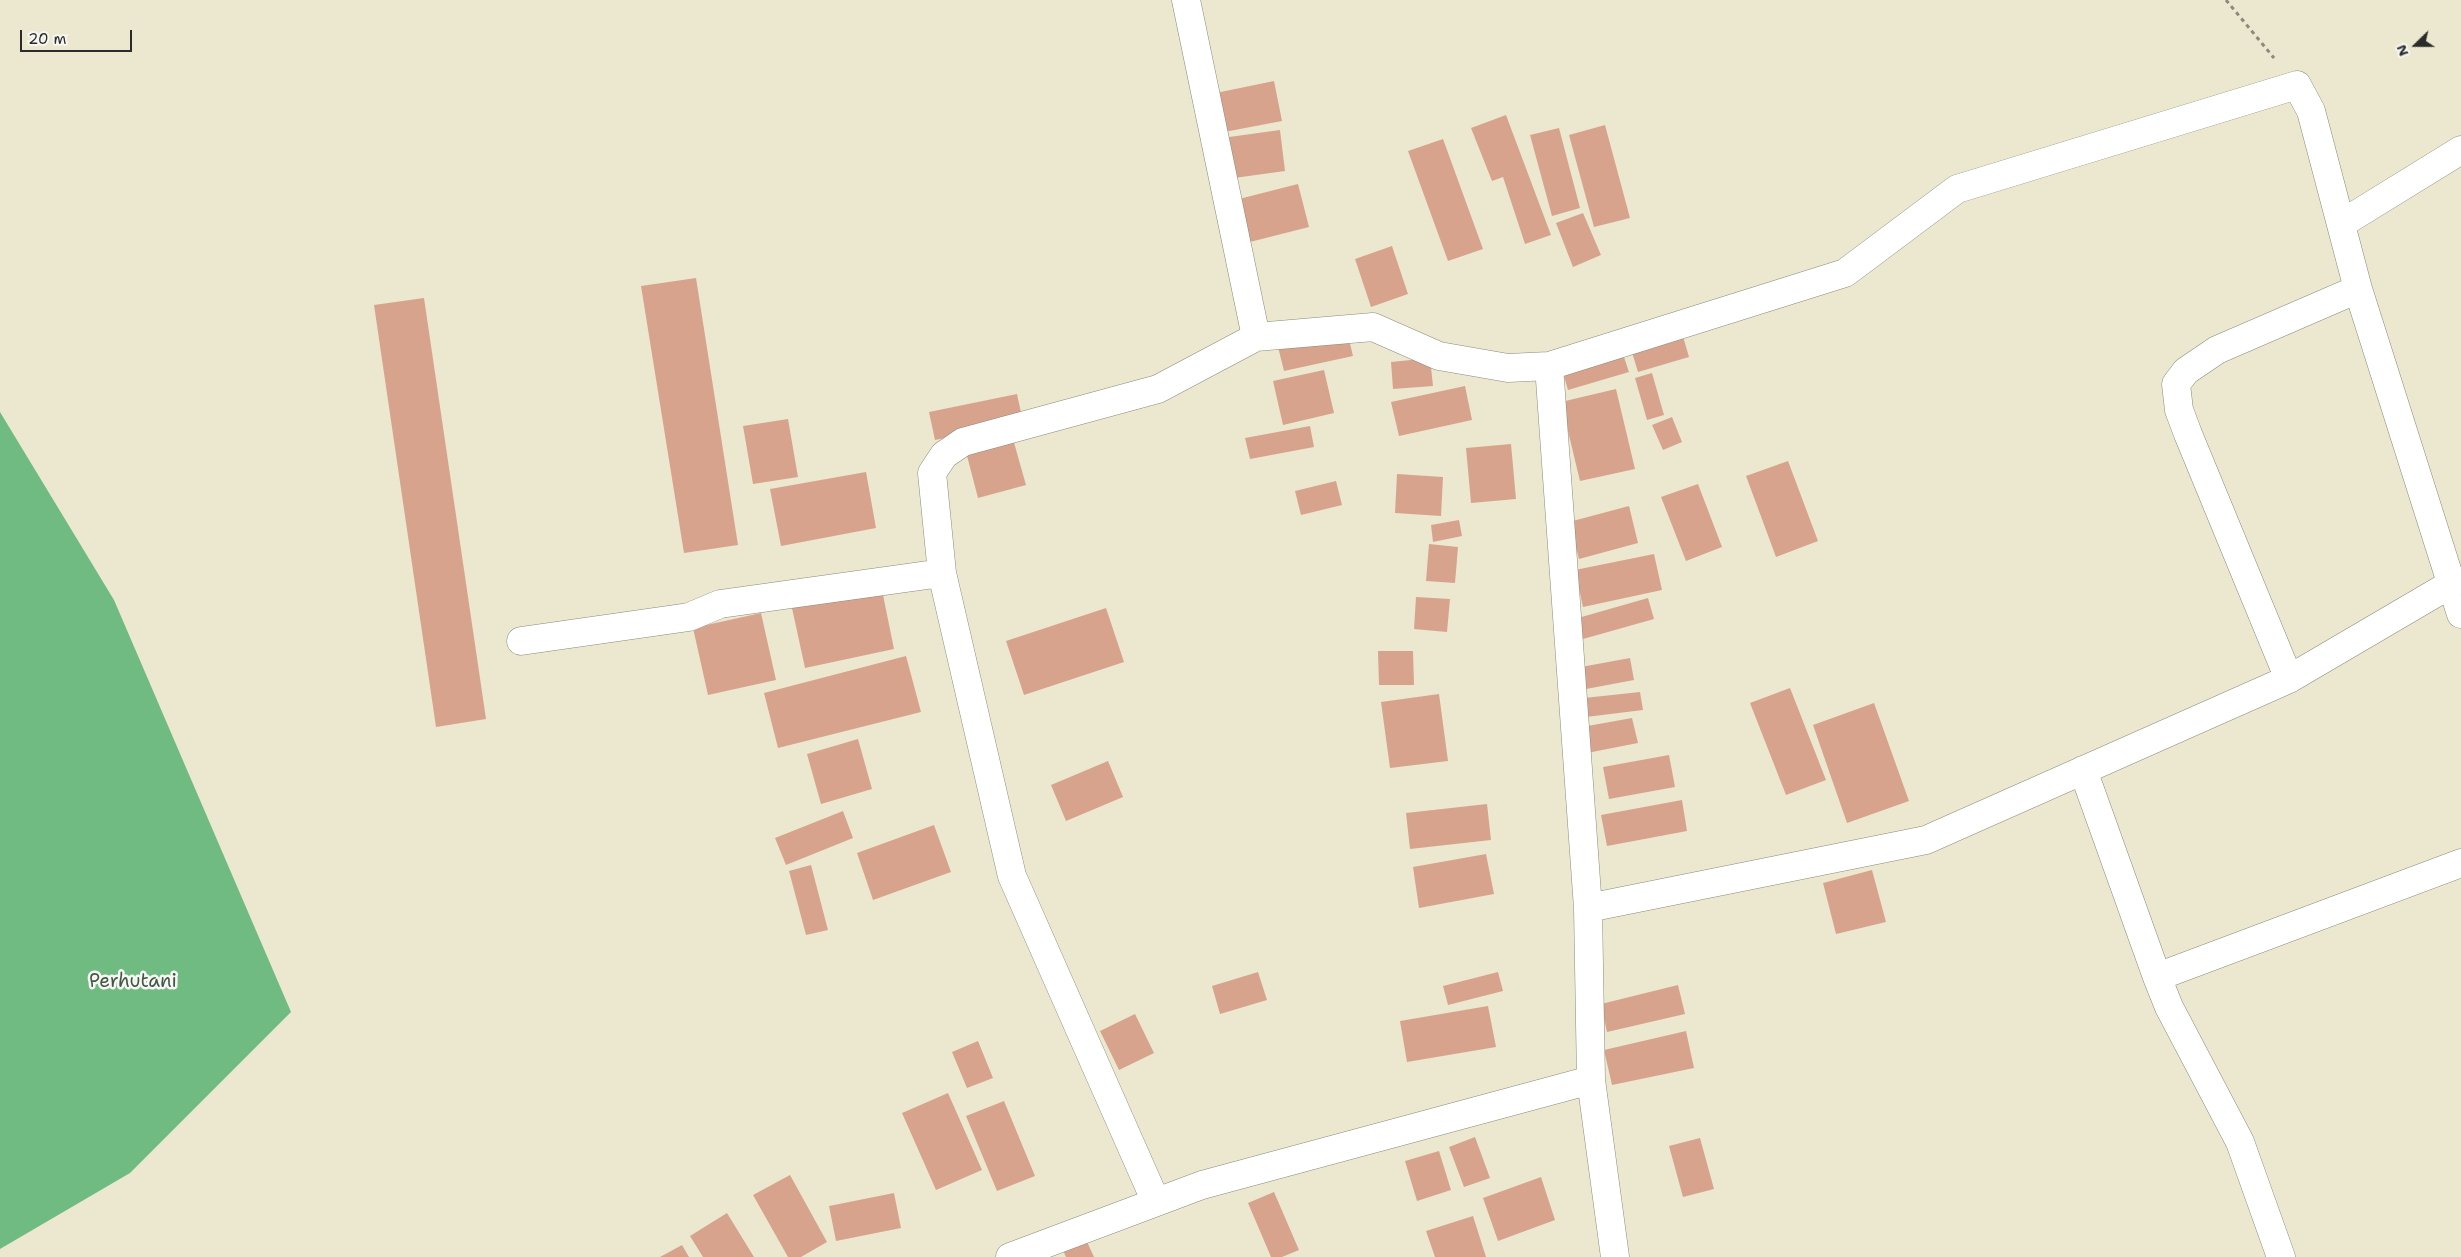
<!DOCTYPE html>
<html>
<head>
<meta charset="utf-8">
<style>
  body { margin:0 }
  #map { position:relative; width:2461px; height:1257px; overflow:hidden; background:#ebe8cf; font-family:"Shantell Sans",sans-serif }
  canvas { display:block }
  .north { position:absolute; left:2391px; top:20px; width:50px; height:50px; -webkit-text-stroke:4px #f6f6f2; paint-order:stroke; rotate:248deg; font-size:14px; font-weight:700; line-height:20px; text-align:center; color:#2b2b2b }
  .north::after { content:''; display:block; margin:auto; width:18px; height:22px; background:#2b2b2b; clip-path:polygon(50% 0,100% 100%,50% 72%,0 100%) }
  .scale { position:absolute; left:20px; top:30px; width:112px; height:22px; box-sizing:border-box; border:2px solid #2b2b2b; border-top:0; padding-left:6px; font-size:15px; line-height:18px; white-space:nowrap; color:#2b2b2b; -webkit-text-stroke:4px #f6f6f2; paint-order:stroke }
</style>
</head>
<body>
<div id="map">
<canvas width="2461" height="1257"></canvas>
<div class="north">N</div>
<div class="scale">20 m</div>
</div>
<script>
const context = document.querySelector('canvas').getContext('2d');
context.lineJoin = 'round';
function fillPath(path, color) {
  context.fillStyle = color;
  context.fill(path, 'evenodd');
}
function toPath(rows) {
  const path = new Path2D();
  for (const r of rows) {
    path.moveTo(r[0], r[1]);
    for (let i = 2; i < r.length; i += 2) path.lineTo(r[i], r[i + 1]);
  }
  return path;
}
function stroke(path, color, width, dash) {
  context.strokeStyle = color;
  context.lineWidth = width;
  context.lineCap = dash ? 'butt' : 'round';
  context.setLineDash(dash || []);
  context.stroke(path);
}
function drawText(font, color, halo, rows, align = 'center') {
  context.font = font + ' "Shantell Sans",sans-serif';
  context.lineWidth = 5;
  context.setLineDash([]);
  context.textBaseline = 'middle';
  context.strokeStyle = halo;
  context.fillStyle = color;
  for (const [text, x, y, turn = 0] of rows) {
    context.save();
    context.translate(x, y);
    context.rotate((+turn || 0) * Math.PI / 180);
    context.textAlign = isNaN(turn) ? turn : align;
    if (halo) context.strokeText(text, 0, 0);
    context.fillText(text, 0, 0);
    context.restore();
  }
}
const forest = toPath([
  [0,412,114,600,291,1012,130,1173,0,1249]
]);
const building = toPath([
  [1274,81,1282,121,1219,133,1211,94],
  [1506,115,1551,235,1525,244,1503,177,1492,181,1471,128],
  [1605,125,1630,218,1594,227,1569,135],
  [1559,128,1580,208,1552,216,1530,135],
  [1280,130,1285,171,1227,179,1222,138],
  [1443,139,1483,249,1448,261,1408,151],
  [1298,184,1309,227,1246,243,1235,200],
  [1583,213,1601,255,1573,267,1556,223],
  [1392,246,1408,294,1371,307,1355,259],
  [696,278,738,545,684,553,641,286],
  [424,298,486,719,436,727,374,305],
  [1347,331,1353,356,1284,371,1278,347],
  [1682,333,1689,357,1638,372,1631,349],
  [1622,351,1629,372,1568,390,1562,369],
  [1430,358,1433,386,1393,389,1391,362],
  [1324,370,1334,413,1283,425,1273,381],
  [1652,373,1664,415,1647,420,1635,378],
  [1465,386,1472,420,1399,436,1391,402],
  [1616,389,1635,469,1580,481,1561,402],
  [1017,394,1023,422,935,440,929,412],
  [1672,417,1682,442,1663,450,1652,425],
  [788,419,798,477,753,484,743,426],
  [1310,426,1314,447,1250,459,1245,438],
  [1013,439,1026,485,978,498,966,452],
  [1511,444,1516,499,1471,503,1466,448],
  [1788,461,1818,541,1776,557,1746,476],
  [866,472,876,528,781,546,770,489],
  [1397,474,1443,477,1441,516,1395,513],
  [1336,481,1342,505,1301,515,1295,491],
  [1698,484,1722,547,1686,561,1661,497],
  [1629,506,1638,543,1579,559,1569,522],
  [1459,520,1462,536,1433,542,1431,525],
  [1429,544,1458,547,1455,583,1426,581],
  [1654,554,1662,590,1583,607,1575,570],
  [882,590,894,649,805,668,792,608],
  [1416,597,1450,599,1447,632,1414,629],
  [1648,598,1654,619,1583,639,1578,618],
  [1106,608,1124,662,1024,695,1006,641],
  [761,613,776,680,708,695,693,628],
  [1378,651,1413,651,1414,685,1379,685],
  [906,656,921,712,778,748,764,693],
  [1630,658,1634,680,1586,689,1581,667],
  [1790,688,1826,780,1786,795,1750,703],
  [1640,692,1643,710,1586,717,1584,698],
  [1439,694,1448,761,1390,768,1381,702],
  [1874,703,1909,801,1847,823,1813,725],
  [1632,718,1638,743,1587,753,1582,727],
  [858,739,872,789,821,804,807,754],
  [1669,755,1675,787,1609,799,1603,767],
  [1108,761,1123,797,1066,821,1051,785],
  [1682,800,1687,831,1607,846,1601,815],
  [1487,804,1491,840,1410,849,1406,813],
  [843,811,853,838,786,865,775,838],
  [934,825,951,872,873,900,857,853],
  [1486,854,1494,894,1419,908,1413,867],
  [811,865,828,930,806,935,789,871],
  [1872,870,1886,922,1836,934,1823,883],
  [1258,972,1267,1000,1220,1014,1212,986],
  [1498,972,1503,991,1448,1005,1443,986],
  [1678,985,1685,1014,1607,1032,1601,1004],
  [1488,1006,1496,1047,1407,1062,1400,1021],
  [1135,1014,1154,1053,1119,1070,1100,1031],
  [1686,1031,1694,1068,1612,1085,1604,1050],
  [978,1041,993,1078,967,1088,952,1052],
  [948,1093,982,1170,936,1190,902,1113],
  [1004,1101,1035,1176,997,1191,966,1116],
  [1475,1137,1490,1178,1464,1187,1449,1147],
  [1700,1138,1714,1189,1683,1197,1669,1146],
  [1439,1151,1451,1190,1417,1201,1405,1161],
  [790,1175,827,1242,801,1257,788,1257,753,1195],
  [1541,1177,1555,1220,1498,1241,1483,1198],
  [1274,1192,1299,1250,1282,1257,1271,1257,1248,1203],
  [894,1193,901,1228,836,1241,829,1206],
  [727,1213,754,1257,703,1257,690,1236],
  [1473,1216,1486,1257,1435,1257,1426,1231],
  [1083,1233,1094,1257,1066,1257,1060,1244],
  [682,1245,689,1257,660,1257]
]);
const path = toPath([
  [2226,0,2274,58]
]);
const street = toPath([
  [1186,0,1256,337],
  [2341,224,2461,150],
  [1549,366,1588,908,1591,1080,1615,1257],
  [521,641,689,617,720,604,942,573],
  [2289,679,2188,434,2179,410,2176,384,2186,371,2217,350,2358,289],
  [2083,770,2157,977,2169,1007,2240,1142,2281,1257],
  [1588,908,1926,840,2289,679,2451,584,2461,581],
  [2157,977,2461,863],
  [1156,1202,1012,876,942,573,932,473,944,455,963,442,1158,389,1256,337,1373,327,1439,356,1508,368,1549,366,1845,273,1957,189,2297,85,2311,111,2358,289,2461,614],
  [1010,1257,1202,1185,1591,1080]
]);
const parkNames = [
  ["Perhutani",133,982]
];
fillPath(forest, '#70bb82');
fillPath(building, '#d8a38d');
stroke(street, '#8b8a7d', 29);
stroke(path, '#8b8a7d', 3, [4, 4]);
stroke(street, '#fff', 28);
drawText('19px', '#435747', '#f6f6f2', parkNames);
</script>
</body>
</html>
